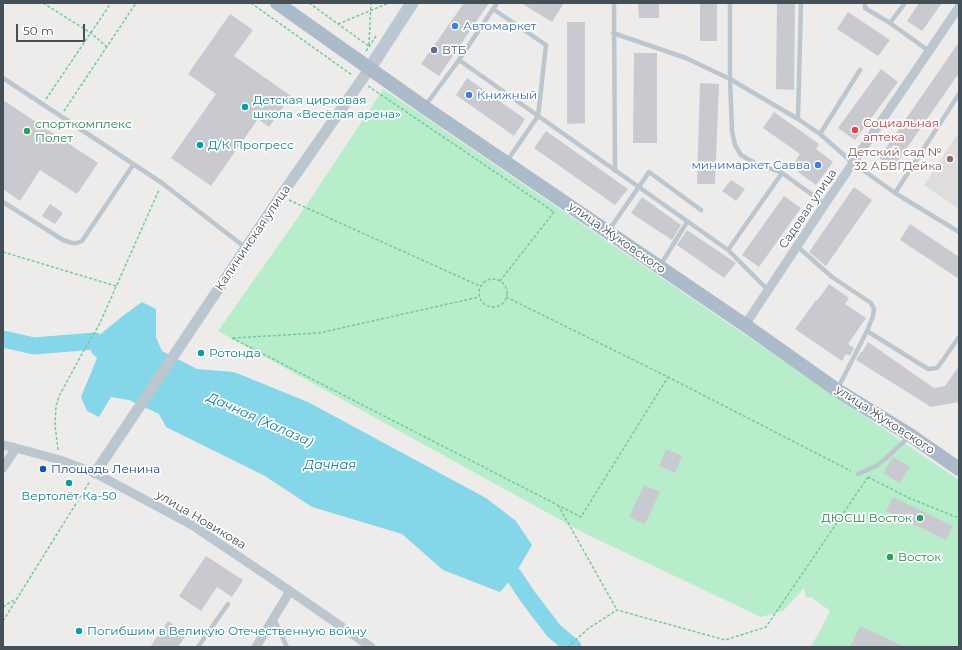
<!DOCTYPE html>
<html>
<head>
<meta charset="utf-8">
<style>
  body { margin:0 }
  #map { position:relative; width:962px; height:650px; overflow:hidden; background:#eeebeb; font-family:Montserrat,sans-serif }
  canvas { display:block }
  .frame { position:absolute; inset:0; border:4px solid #444f58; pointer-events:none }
  .scale { position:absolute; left:16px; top:24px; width:69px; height:18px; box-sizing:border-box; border:2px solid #444f58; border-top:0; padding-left:5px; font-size:12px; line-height:14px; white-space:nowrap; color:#444f58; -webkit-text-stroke:3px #fff; paint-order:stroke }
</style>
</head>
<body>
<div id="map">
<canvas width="962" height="650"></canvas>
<div class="frame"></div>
<div class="scale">50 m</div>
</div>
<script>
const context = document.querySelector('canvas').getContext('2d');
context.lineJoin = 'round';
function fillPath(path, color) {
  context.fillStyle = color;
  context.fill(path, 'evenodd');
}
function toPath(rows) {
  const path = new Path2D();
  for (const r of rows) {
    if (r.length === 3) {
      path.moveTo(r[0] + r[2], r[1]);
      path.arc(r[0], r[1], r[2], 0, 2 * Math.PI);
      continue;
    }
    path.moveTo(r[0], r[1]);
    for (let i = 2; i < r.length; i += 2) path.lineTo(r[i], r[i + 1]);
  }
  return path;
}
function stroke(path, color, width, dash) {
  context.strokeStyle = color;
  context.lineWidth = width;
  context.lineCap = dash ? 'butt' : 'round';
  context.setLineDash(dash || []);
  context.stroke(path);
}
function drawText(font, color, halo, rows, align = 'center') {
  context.font = font + ' Montserrat,sans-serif';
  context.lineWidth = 3.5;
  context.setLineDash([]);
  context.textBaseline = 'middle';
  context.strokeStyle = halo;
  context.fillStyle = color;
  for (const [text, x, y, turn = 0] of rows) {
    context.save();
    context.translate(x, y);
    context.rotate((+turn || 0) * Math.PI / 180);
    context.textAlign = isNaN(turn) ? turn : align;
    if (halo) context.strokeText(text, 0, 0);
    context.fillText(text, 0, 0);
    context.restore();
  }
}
const education = toPath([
  [959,132,959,209,924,185]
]);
const green = toPath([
  [383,89,959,480,959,647,810,647,819,633,830,611,811,597,806,598,804,588,783,611,761,617,586,534,218,331,310,200]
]);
const water = toPath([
  [142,302,156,309,156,337,162,351,197,369,234,372,308,402,486,498,516,521,532,545,514,576,500,592,443,570,402,534,312,507,265,476,166,427,159,414,129,400,111,397,99,417,87,411,81,397,97,358,91,352,95,341,103,332,124,315]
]);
const river = toPath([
  [3,339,34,346,95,341,114,353],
  [493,568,514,576,528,597,554,631,573,647]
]);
const building = toPath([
  [464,3,489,3,439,76,421,64],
  [521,3,564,3,552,22],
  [638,3,659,3,659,18,639,18],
  [700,3,717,3,717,41,700,41],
  [777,3,795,3,794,90,776,89],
  [919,3,942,3,922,31,907,21],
  [848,12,890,40,878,56,837,29],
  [230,14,253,30,234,56,291,96,269,127,258,119,211,186,171,158,216,94,188,74],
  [567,22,585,22,585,123,567,124],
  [959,42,959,73,893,168,879,158],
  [634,53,657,53,657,143,633,143],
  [881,69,898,82,855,140,838,128],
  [467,78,525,119,514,136,456,95],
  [700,83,719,84,715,184,697,184],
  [3,100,98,163,77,194,40,170,20,201,3,189],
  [774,112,819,144,816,149,833,162,816,185,791,167,800,154,763,128],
  [546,131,628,189,615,205,534,148],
  [731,180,745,189,736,201,722,191],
  [854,187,872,200,826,266,809,252],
  [784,196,801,208,759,267,742,255],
  [642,197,681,225,672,240,631,213],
  [50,204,63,213,55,224,42,216],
  [910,224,959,257,959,279,900,240],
  [687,230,736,263,724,278,677,245],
  [829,284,849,298,845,304,866,318,848,344,854,348,850,356,846,354,842,361,795,329,816,300,817,301],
  [868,342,934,388,945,386,959,366,959,402,931,407,856,360,861,352,862,352],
  [666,449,682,456,675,473,659,466],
  [893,457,910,467,900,483,883,473],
  [644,485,660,492,645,524,629,517],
  [893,497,953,526,946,540,886,511],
  [206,556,243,580,232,597,217,587,201,611,179,596],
  [168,621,187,634,178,647,150,647],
  [860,626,905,647,850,647]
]);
const path = toPath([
  [43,3,91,33,107,47],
  [251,3,352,75],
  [309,3,370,47],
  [338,24,389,3],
  [369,45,371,3],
  [366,51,376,36],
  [368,86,554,212],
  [46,99,111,3],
  [64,111,136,3],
  [289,200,480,286],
  [3,252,116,286],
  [493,293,14],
  [500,281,554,212],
  [506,297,668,377,851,471],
  [232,338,581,517,668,377],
  [233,338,319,333,479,297],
  [58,450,55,425,56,406,59,396,83,352,99,325,159,190],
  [868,477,909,498,959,518],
  [558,505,617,610],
  [3,607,14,600],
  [3,621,90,481],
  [568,647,589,628,617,610,725,640,766,627,868,477]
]);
const service = toPath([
  [614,3,615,171],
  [730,3,730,79,732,131,735,145,741,155,753,162,782,173,825,204],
  [865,3,865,8,890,23,929,51],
  [493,9,546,45,538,116,507,161],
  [890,23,905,3],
  [613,33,686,58,730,79,798,119,820,134,853,163,895,193,959,232],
  [459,60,728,250,768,290],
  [3,78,162,183,246,248],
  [425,106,459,60,497,3],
  [798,119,801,3],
  [820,134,860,70],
  [895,193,959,94],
  [3,202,63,240,72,243,77,243,82,241,133,165],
  [609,230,649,172,701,210],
  [797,246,832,277,871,303,874,309,873,316,867,331,928,369,937,368,943,360,959,337],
  [728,250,782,173],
  [660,266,687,222],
  [838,388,867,331],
  [858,474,876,466,885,459,909,437],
  [274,619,287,647],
  [198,647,228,604]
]);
const minor = toPath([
  [745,325,825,204,959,7],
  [3,445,16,448,60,460,95,473,192,525,290,591,371,647],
  [3,468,16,448],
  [256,647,290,591]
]);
const tertiary = toPath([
  [95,473,280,197,370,68]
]);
const secondary = toPath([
  [370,68,412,3]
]);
const primary = toPath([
  [277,3,424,107,745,325,837,390,910,435,959,469]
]);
const markers = [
  [455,26,4,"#3f7fe0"],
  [434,50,4,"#5c6f8a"],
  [469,95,4,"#3f7fe0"],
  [245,107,4,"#0f9aa8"],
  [855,130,4,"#e0444e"],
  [27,131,4,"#2e9e5b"],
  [200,145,4,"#0f9aa8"],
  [950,159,4,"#8d6e63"],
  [818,165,4,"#3f7fe0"],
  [201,353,4,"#0f9aa8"],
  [43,469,4,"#1a4fb4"],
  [69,483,4,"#0f9aa8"],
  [920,518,4,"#2e9e5b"],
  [890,557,4,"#2e9e5b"],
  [79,631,4,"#0f9aa8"]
];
const shopNames = [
  ["Автомаркет",463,26],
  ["Книжный",477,95],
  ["минимаркет Савва",810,165,"right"]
];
const serviceNames = [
  ["ВТБ",442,50]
];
const cultureNames = [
  ["Детская цирковая",253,100],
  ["школа «Весёлая арена»",253,114],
  ["Д/К Прогресс",208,145],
  ["Ротонда",209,353],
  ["Вертолёт Ка-50",69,496,"center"],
  ["Погибшим в Великую Отечественную войну",87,631]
];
const healthNames = [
  ["Социальная",863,123],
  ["аптека",863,137]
];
const leisureNames = [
  ["спорткомплекс",35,124],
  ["Полет",35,138],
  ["ДЮСШ Восток",912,518,"right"],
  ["Восток",898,557]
];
const educationNames = [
  ["Детский сад №",942,152],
  ["32 АБВГДейка",942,166]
];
const streetNames = [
  ["Садовая улица",808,209,-56],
  ["Калининская улица",253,238,-56],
  ["улица Жуковского",617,238,35],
  ["улица Жуковского",885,420,33],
  ["улица Новикова",201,520,31]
];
const transitNames = [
  ["Площадь Ленина",51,469]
];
const waterNames = [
  ["Дачная (Халаза)",260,420,24],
  ["Дачная",330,465]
];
fillPath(education, '#dfdcdd');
fillPath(green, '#b8edcc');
fillPath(water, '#86d6e9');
stroke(river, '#86d6e9', 17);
fillPath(building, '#c8cad0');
stroke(path, '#72c99d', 1.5, [3, 2]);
stroke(service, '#bcc6ce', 4.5);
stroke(minor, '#bcc6ce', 9);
stroke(tertiary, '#bcc6ce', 11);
stroke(secondary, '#bbc7d2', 13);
stroke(primary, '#abbbca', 14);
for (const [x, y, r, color] of markers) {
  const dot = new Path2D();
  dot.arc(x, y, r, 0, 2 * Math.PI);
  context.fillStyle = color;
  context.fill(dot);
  stroke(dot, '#fff', 1.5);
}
drawText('12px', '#366cbe', '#fff', shopNames, 'left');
drawText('12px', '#4e5e75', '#fff', serviceNames, 'left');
drawText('12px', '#0d838f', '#fff', cultureNames, 'left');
drawText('12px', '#be3a42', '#fff', healthNames, 'left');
drawText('12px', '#27864d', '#fff', leisureNames, 'left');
drawText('12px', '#785e54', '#fff', educationNames, 'right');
drawText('12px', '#444f58', '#fff', streetNames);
drawText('12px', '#164399', '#fff', transitNames, 'left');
drawText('italic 13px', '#0f7e99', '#fff', waterNames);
</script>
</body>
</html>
